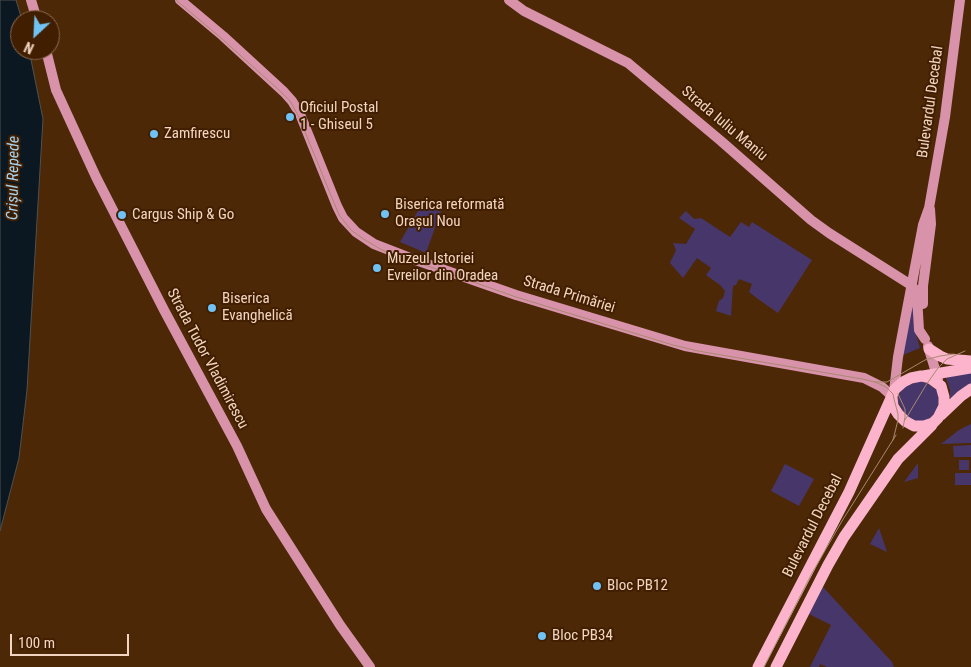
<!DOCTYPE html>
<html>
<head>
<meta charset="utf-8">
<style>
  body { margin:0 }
  #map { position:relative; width:971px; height:667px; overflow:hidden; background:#4c2807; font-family:"Roboto Condensed",sans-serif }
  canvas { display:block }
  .north { position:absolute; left:10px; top:10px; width:50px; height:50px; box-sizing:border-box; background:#411e00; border:1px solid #88674d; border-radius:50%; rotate:205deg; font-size:14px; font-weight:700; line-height:20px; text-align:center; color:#f2d5c0 }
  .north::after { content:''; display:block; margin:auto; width:18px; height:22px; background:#70c2f4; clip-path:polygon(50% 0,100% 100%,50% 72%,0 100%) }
  .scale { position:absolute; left:10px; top:634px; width:119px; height:22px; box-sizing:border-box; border:2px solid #f2d5c0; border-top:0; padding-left:6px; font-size:15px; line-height:18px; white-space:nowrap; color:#f2d5c0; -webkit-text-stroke:4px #411e00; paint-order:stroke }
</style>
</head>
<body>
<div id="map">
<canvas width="971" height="667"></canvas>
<div class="north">N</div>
<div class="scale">100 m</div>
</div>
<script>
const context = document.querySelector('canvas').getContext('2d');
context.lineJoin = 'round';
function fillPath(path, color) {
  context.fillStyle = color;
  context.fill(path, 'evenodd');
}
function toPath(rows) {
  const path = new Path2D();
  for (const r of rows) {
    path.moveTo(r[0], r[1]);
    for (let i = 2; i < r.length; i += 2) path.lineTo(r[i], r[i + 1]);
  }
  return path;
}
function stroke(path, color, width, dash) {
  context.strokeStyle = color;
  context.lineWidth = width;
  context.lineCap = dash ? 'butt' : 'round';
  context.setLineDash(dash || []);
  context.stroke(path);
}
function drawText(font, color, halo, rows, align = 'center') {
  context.font = font + ' "Roboto Condensed",sans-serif';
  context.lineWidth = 4;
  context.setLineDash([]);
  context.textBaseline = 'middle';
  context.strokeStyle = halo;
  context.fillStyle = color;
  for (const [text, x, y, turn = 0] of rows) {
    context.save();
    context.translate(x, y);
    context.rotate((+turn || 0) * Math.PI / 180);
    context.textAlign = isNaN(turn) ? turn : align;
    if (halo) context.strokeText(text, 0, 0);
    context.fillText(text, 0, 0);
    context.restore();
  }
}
const green = toPath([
  [423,202,441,211,426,253,400,242],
  [686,211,694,219,701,218,730,237,741,222,749,227,752,222,812,260,778,313,758,299,749,292,752,284,739,279,736,285,733,286,731,316,716,311,719,301,723,298,725,291,720,285,706,275,711,268,697,258,683,278,670,263,676,250,673,243,686,244,695,229,679,218],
  [913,296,914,327,920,348,903,355],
  [971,372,971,384,950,401,950,390,945,375],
  [923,380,937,390,940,402,935,414,930,418,924,421,918,422,906,418,898,402,898,397,903,387],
  [971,424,971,443,941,444,959,430],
  [971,445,971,457,954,457,953,446],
  [959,460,969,460,969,470,959,470],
  [918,463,918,478,904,482],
  [785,464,814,479,799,506,771,491],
  [955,473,971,473,971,485,955,485],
  [879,528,887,552,870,544],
  [823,587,892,662,894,667,827,667,820,664,819,667,810,667,831,625,809,614]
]);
const water = toPath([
  [0,0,16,0,22,20,20,20,20,50,29,50,43,119,27,390,19,458,0,531,0,0]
]);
const secondary = toPath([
  [31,0,37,20],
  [180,0,223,36,284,92,292,101,300,114,337,206,343,218,356,232,374,244,410,258,516,295,685,346,864,378,882,387,892,396],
  [509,0,524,11,628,63,721,141,811,220,829,233,911,285,916,291,917,296,919,330,925,339],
  [46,50,56,90,96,177,164,310,237,446,266,509,340,625,370,667],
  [923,304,923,286,931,224,930,209],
  [928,346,938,379],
  [894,391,898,357,923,225,929,208,945,117,960,0]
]);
const primary = toPath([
  [929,349,940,356,947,359,971,361],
  [923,376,971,368],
  [941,415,961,396,971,389],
  [758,667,849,492,895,389,903,382,911,378,921,376,930,378,941,386,944,397,944,406,938,418,933,423,924,426,914,426,905,421,898,414,893,406,892,397],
  [776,667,828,565,844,537,898,459,932,425]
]);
const tram = toPath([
  [176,0,221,38,280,91,290,101,298,115,339,215,351,230,365,240,382,250,516,297,673,345,698,351,862,379,875,382,886,387,893,394,894,399,898,414,898,420,893,440],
  [875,382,887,382,925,360,940,356,954,354],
  [898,394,905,409,905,417,903,428],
  [905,420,926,385,938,368,947,359,965,351],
  [764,667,811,575,842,521,896,435]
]);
const markers = [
  [290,117,5,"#70c2f4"],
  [154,134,5,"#70c2f4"],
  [385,214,5,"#70c2f4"],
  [122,215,5,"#70c2f4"],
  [377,268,5,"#70c2f4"],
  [212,308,5,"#70c2f4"],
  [597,586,5,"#70c2f4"],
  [542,636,5,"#70c2f4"]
];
const streetNames = [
  ["Bulevardul Decebal",931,102,-82],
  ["Strada Iuliu Maniu",724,124,40],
  ["Strada Primăriei",569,295,17],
  ["Strada Tudor Vladimirescu",207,359,62],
  ["Bulevardul Decebal",813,526,-63]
];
const poiNames = [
  ["Oficiul Postal",300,108],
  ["1 - Ghiseul 5",300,125],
  ["Zamfirescu",164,134],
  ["Biserica reformată",395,205],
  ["Orașul Nou",395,222],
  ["Cargus Ship & Go",132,215],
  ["Muzeul Istoriei",387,259],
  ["Evreilor din Oradea",387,276],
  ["Biserica",222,299],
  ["Evanghelică",222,316],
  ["Bloc PB12",607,586],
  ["Bloc PB34",552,636]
];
const waterNames = [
  ["Crișul Repede",14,178,-89]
];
fillPath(green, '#47366a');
fillPath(water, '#0b1821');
stroke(water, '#505151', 1);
stroke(secondary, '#d893ab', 10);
stroke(primary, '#fbb4cc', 11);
stroke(tram, '#a9896e', 1);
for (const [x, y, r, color] of markers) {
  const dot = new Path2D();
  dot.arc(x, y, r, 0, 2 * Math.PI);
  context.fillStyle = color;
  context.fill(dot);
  stroke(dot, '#411e00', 2);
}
drawText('15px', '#f2d5c0', '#411e00', streetNames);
drawText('15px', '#f2d5c0', '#411e00', poiNames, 'left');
drawText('italic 16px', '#a5d3f0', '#411e00', waterNames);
</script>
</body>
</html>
